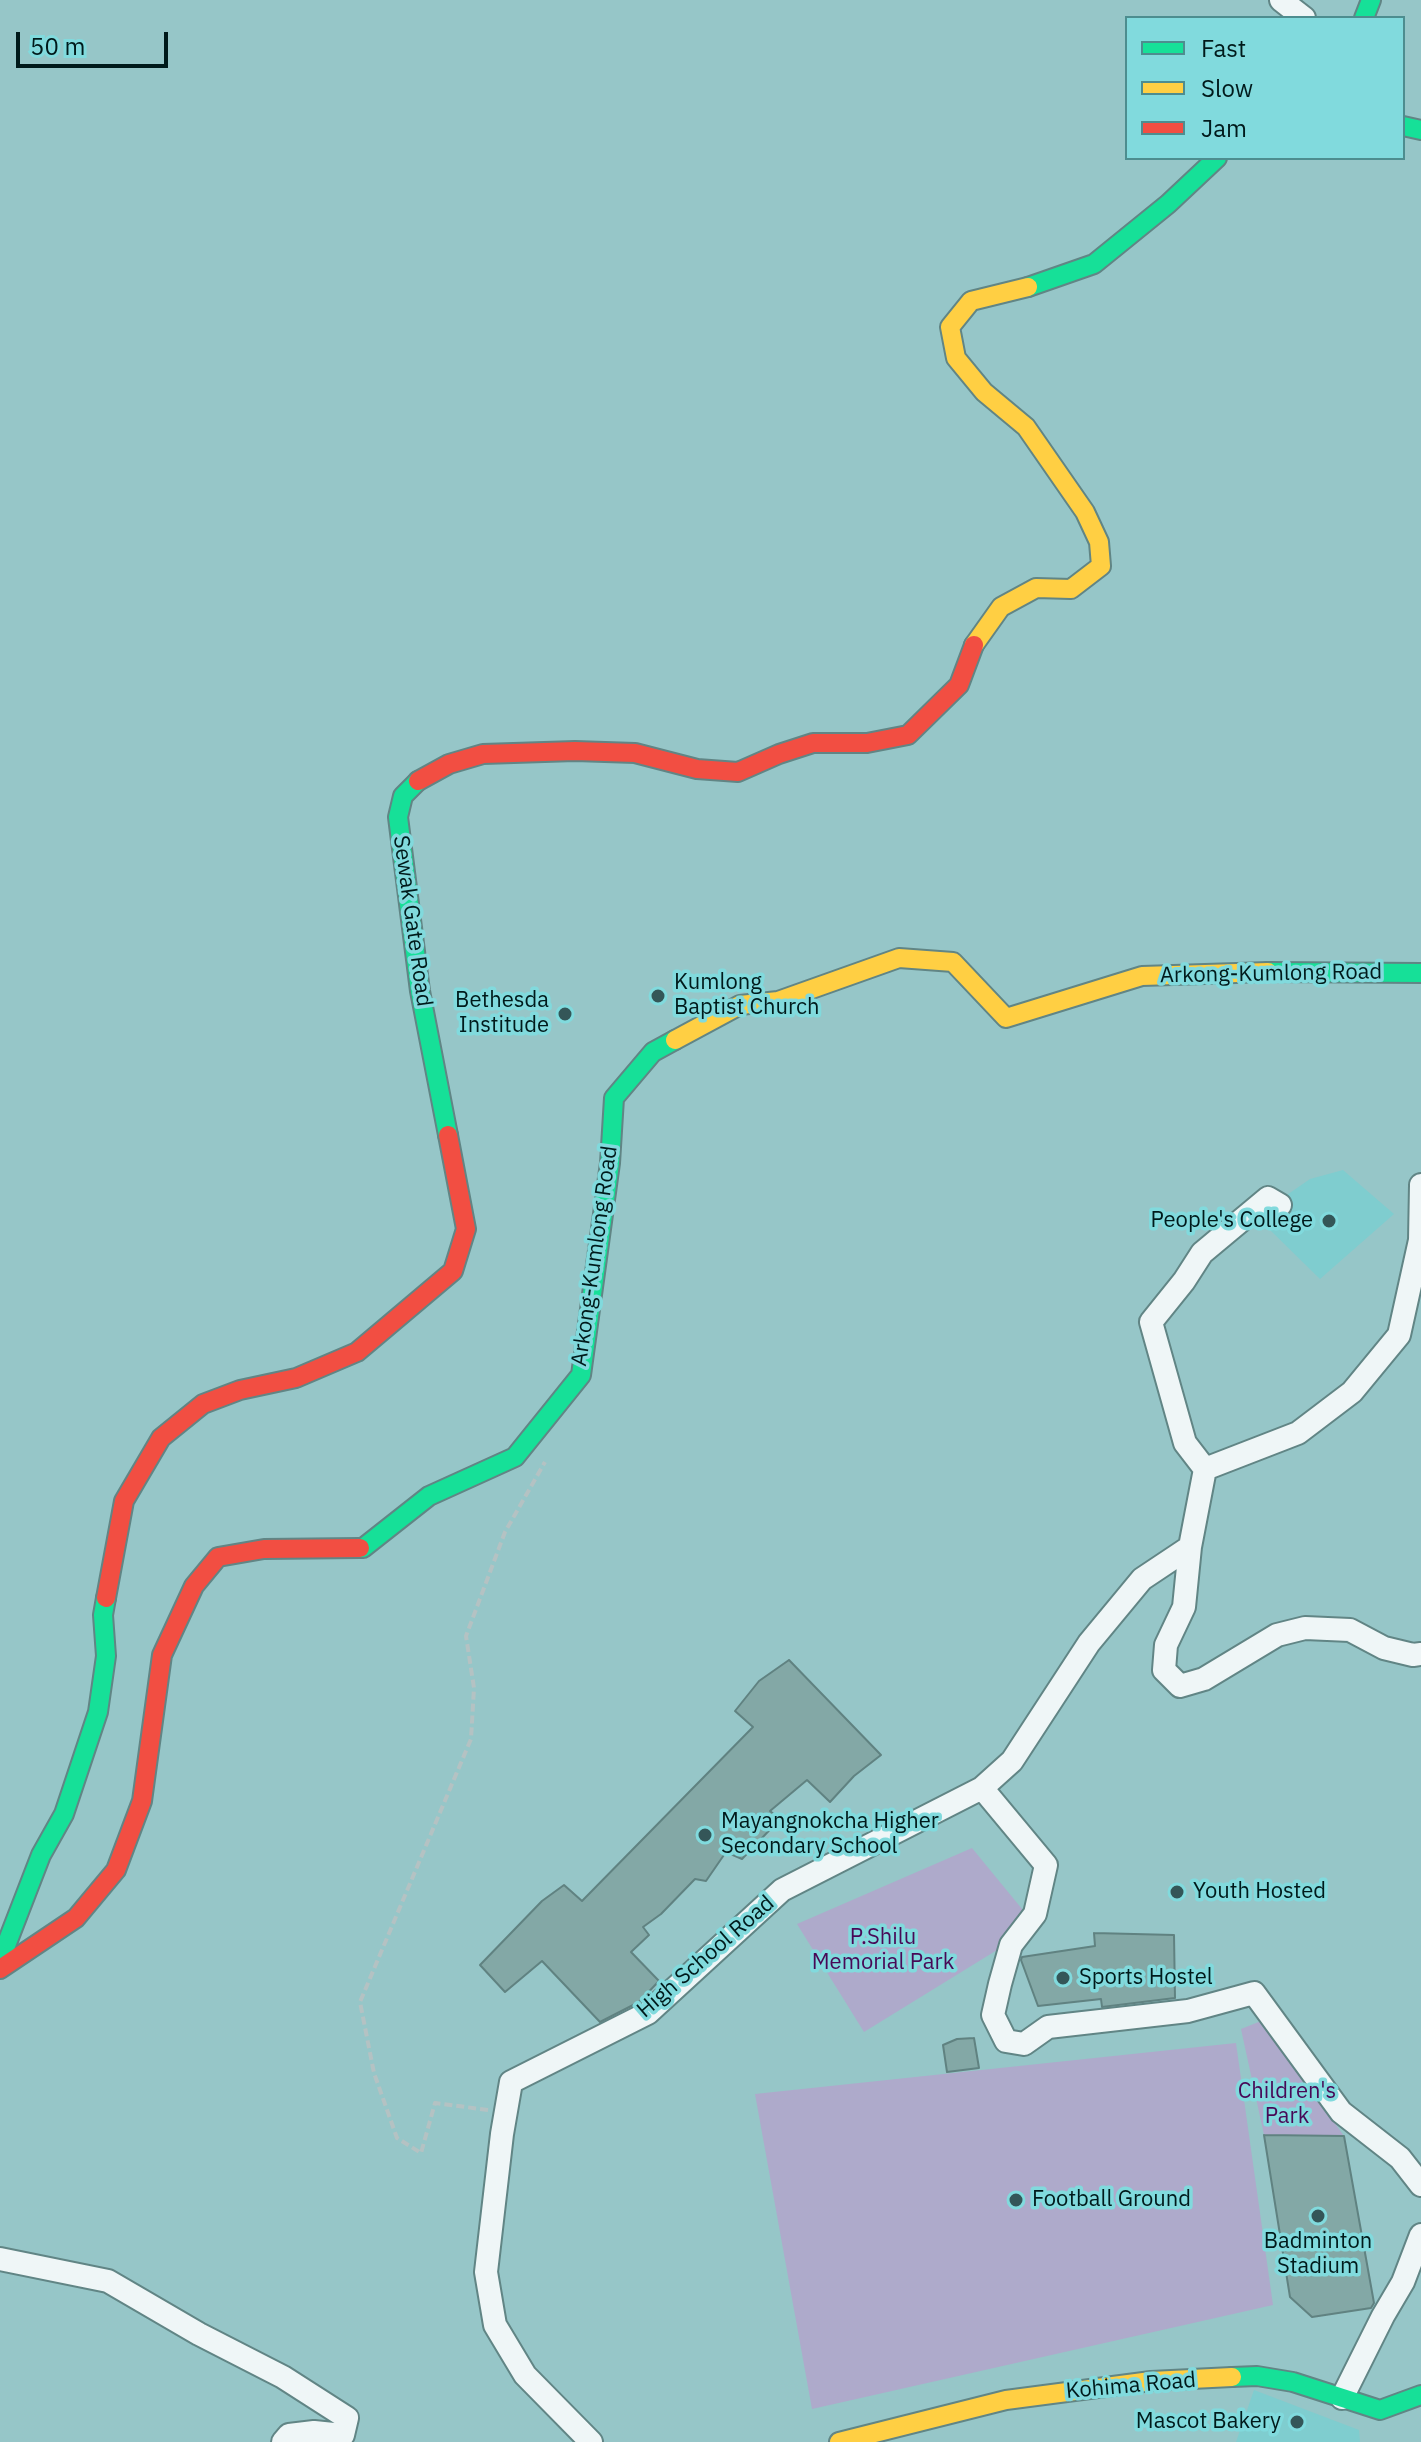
<!DOCTYPE html>
<html>
<head>
<meta charset="utf-8">
<style>
  body { margin:0 }
  #map { position:relative; width:1421px; height:2442px; overflow:hidden; background:#96c6c8; font-family:"IBM Plex Sans",sans-serif }
  canvas { display:block }
  .legend { position:absolute; left:1125px; top:16px; width:280px; height:144px; box-sizing:border-box; background:#81dadd; border:2px solid #4d8d8f; margin:0; padding:10px 14px; list-style:none; font-size:24px; color:#001a1b }
  .legend li { display:flex; align-items:center; gap:16px; height:40px }
  .legend b { width:40px; border:2px solid #4d8d8f }
  .scale { position:absolute; left:16px; top:32px; width:152px; height:36px; box-sizing:border-box; border:4px solid #001a1b; border-top:0; padding-left:10px; font-size:24px; line-height:28px; white-space:nowrap; color:#001a1b; -webkit-text-stroke:6px #81dadd; paint-order:stroke }
</style>
</head>
<body>
<div id="map">
<canvas width="1421" height="2442"></canvas>
<ul class="legend">
<li><b style="height:10px;background:#16e098"></b>Fast</li>
<li><b style="height:10px;background:#ffcf43"></b>Slow</li>
<li><b style="height:10px;background:#f24e42"></b>Jam</li>
</ul>
<div class="scale">50 m</div>
</div>
<script>
const context = document.querySelector('canvas').getContext('2d');
context.lineJoin = 'round';
function fillPath(path, color) {
  context.fillStyle = color;
  context.fill(path, 'evenodd');
}
function toPath(rows) {
  const path = new Path2D();
  for (const r of rows) {
    path.moveTo(r[0], r[1]);
    for (let i = 2; i < r.length; i += 2) path.lineTo(r[i], r[i + 1]);
  }
  return path;
}
function stroke(path, color, width, dash) {
  context.strokeStyle = color;
  context.lineWidth = width;
  context.lineCap = dash ? 'butt' : 'round';
  context.setLineDash(dash || []);
  context.stroke(path);
}
function drawText(font, color, halo, rows, align = 'center') {
  context.font = font + ' "IBM Plex Sans",sans-serif';
  context.lineWidth = 7;
  context.setLineDash([]);
  context.textBaseline = 'middle';
  context.strokeStyle = halo;
  context.fillStyle = color;
  for (const [text, x, y, turn = 0] of rows) {
    context.save();
    context.translate(x, y);
    context.rotate((+turn || 0) * Math.PI / 180);
    context.textAlign = isNaN(turn) ? turn : align;
    if (halo) context.strokeText(text, 0, 0);
    context.fillText(text, 0, 0);
    context.restore();
  }
}
const built = toPath([
  [1343,1170,1394,1214,1320,1279,1268,1228,1284,1197,1310,1179],
  [1254,2390,1359,2430,1360,2442,1236,2442]
]);
const green = toPath([
  [972,1848,1036,1926,864,2032,797,1924],
  [1261,2021,1344,2136,1264,2135,1241,2029],
  [1236,2043,1273,2305,812,2409,755,2094]
]);
const building = toPath([
  [789,1660,881,1755,854,1776,830,1802,807,1780,770,1811,780,1819,742,1859,726,1852,706,1881,695,1879,661,1914,643,1927,649,1935,631,1952,659,1981,639,2002,600,2022,542,1961,505,1992,480,1965,542,1901,564,1885,582,1901,753,1727,735,1711,759,1681,789,1660],
  [1094,1933,1174,1935,1175,1998,1102,2007,1101,1999,1038,2006,1021,1960,1022,1957,1095,1946,1094,1933],
  [974,2038,979,2068,947,2072,943,2045,957,2039,974,2038],
  [1264,2135,1344,2136,1374,2303,1371,2308,1312,2317,1290,2297,1264,2135]
]);
const path = toPath([
  [488,2110,435,2103,421,2153,397,2138,374,2073,360,2002,471,1739,474,1688,466,1636,505,1532,545,1462]
]);
const street = toPath([
  [1281,0,1304,18],
  [1205,1469,1298,1433,1352,1392,1399,1335,1420,1240,1421,1185],
  [1205,1469,1185,1443,1151,1322,1184,1281,1202,1253,1268,1198,1280,1205],
  [1190,1547,1184,1607,1166,1645,1164,1670,1180,1686,1204,1679,1277,1635,1305,1628,1350,1630,1384,1648,1413,1655,1421,1654],
  [982,1788,1046,1865,1035,1914,1011,1945,1000,1984,993,2015,1006,2041,1024,2044,1048,2027,1188,2011,1254,1993,1341,2112,1400,2158,1421,2185],
  [0,2259,108,2281,199,2334,283,2377,347,2418,343,2435,314,2432,289,2435,283,2442],
  [1342,2398,1383,2316,1403,2282,1421,2235],
  [591,2442,525,2375,495,2325,486,2272,502,2134,511,2082,648,2013,782,1890,982,1788,1012,1761,1089,1643,1142,1579,1190,1547,1205,1469]
]);
const fast = toPath([
  [1364,18,1371,0],
  [1403,126,1421,130],
  [1028,287,1094,264,1168,204,1217,158],
  [418,781,403,796,398,817,420,991,448,1135],
  [1268,972,1421,973],
  [360,1548,363,1548,429,1496,515,1457,581,1375,610,1163,614,1098,653,1052,675,1040],
  [0,1961,41,1855,64,1814,98,1712,106,1656,103,1615,106,1598],
  [1232,2377,1257,2376,1293,2382,1380,2410,1421,2395]
]);
const slow = toPath([
  [974,645,1001,607,1036,588,1071,589,1101,566,1099,542,1085,512,1026,427,984,392,956,358,950,327,971,301,1028,287],
  [675,1040,740,1005,778,1001,899,958,953,962,1006,1018,1142,976,1268,972],
  [839,2442,1006,2400,1151,2381,1232,2377]
]);
const jam = toPath([
  [418,781,449,764,483,754,575,751,635,753,697,769,738,772,779,754,813,743,867,743,908,735,959,685,974,645],
  [106,1598,124,1501,161,1438,203,1404,240,1390,296,1378,357,1352,453,1271,466,1229,448,1135],
  [0,1969,76,1918,116,1870,142,1801,162,1655,194,1586,218,1557,264,1549,360,1548]
]);
const markers = [
  [658,996,8,"#345658"],
  [565,1014,8,"#345658"],
  [1329,1221,8,"#345658"],
  [705,1835,8,"#345658"],
  [1177,1892,8,"#345658"],
  [1063,1978,8,"#345658"],
  [1016,2200,8,"#345658"],
  [1318,2216,8,"#345658"],
  [1297,2422,8,"#345658"]
];
const streetNames = [
  ["Sewak Gate Road",412,921,82],
  ["Arkong-Kumlong Road",1271,974,-1],
  ["Arkong-Kumlong Road",595,1256,-82],
  ["High School Road",706,1957,-41],
  ["Kohima Road",1131,2386,-5]
];
const poiNames = [
  ["Kumlong",674,983],
  ["Baptist Church",674,1008],
  ["Bethesda",549,1001,"right"],
  ["Institude",549,1026,"right"],
  ["People's College",1313,1221,"right"],
  ["Mayangnokcha Higher",721,1822],
  ["Secondary School",721,1847],
  ["Youth Hosted",1193,1892],
  ["Sports Hostel",1079,1978],
  ["Football Ground",1032,2200],
  ["Badminton",1318,2242,"center"],
  ["Stadium",1318,2267,"center"],
  ["Mascot Bakery",1281,2422,"right"]
];
const parkNames = [
  ["P.Shilu",883,1938],
  ["Memorial Park",883,1963],
  ["Children's",1287,2092],
  ["Park",1287,2117]
];
fillPath(built, '#7fcdcf');
fillPath(green, '#aeaacb');
fillPath(building, '#83a8a6');
stroke(building, '#608281', 2);
stroke(street, '#618585', 26);
stroke(fast, '#618585', 22);
stroke(slow, '#618585', 22);
stroke(jam, '#618585', 22);
stroke(path, '#b4c2c3', 4, [8, 4]);
stroke(street, '#eff6f7', 22);
stroke(fast, '#16e098', 18);
stroke(slow, '#ffcf43', 18);
stroke(jam, '#f24e42', 18);
for (const [x, y, r, color] of markers) {
  const dot = new Path2D();
  dot.arc(x, y, r, 0, 2 * Math.PI);
  context.fillStyle = color;
  context.fill(dot);
  stroke(dot, '#81dadd', 3);
}
drawText('22px', '#001a1b', '#81dadd', streetNames);
drawText('22px', '#001a1b', '#81dadd', poiNames, 'left');
drawText('22px', '#480956', '#81dadd', parkNames);
</script>
</body>
</html>
